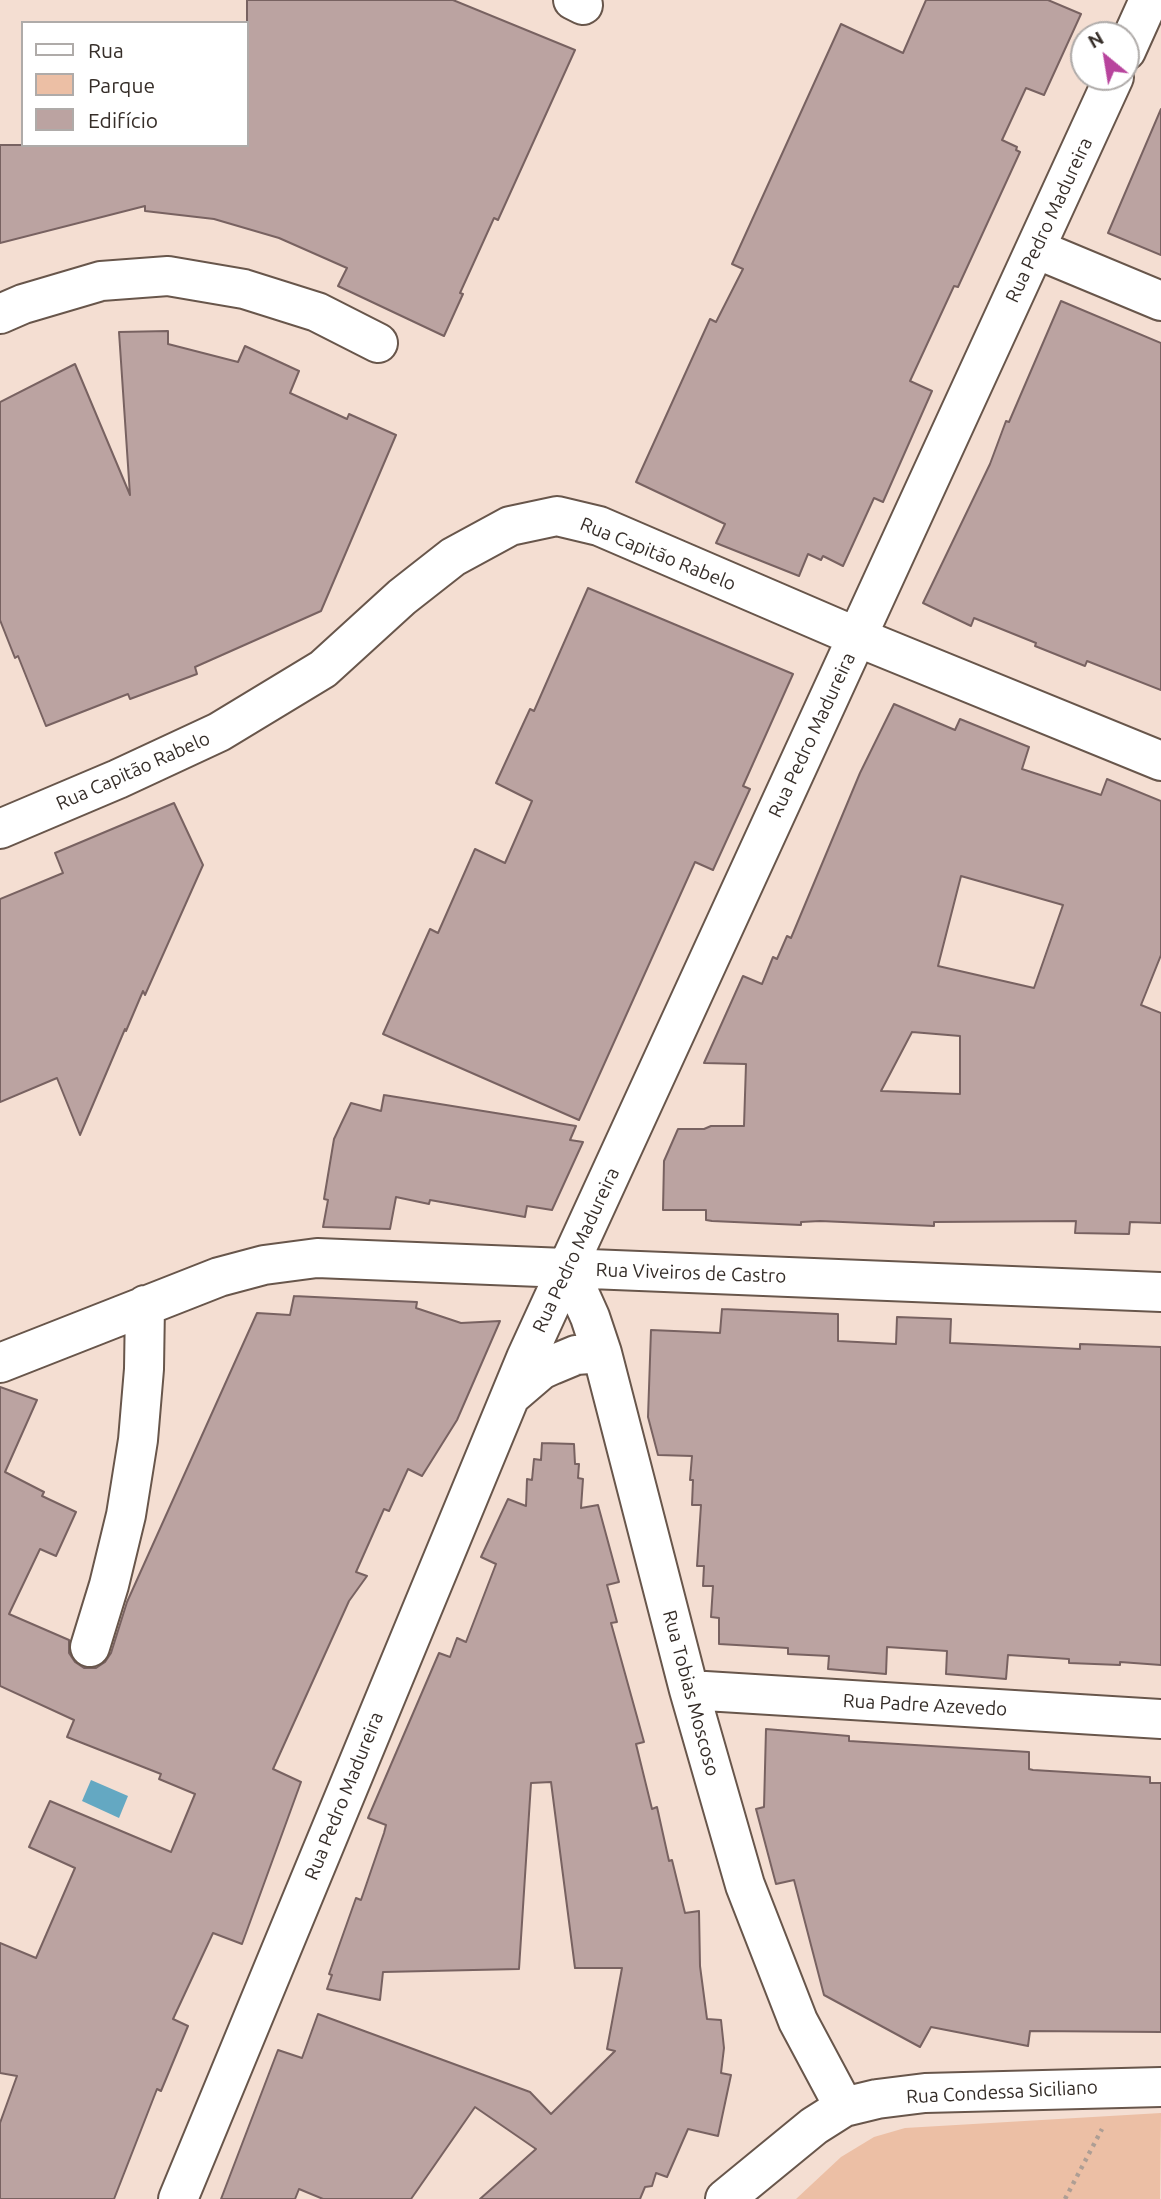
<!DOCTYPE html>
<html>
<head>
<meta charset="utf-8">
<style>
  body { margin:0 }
  #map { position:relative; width:1161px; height:2199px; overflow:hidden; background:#f4ded2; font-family:Ubuntu,sans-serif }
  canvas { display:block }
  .legend { position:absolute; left:21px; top:21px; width:228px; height:126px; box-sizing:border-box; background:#fff; border:2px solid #afaba9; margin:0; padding:9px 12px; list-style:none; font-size:21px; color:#362e29 }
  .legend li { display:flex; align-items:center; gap:14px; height:35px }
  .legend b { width:35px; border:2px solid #afaba9 }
  .north { position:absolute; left:1070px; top:21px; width:70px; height:70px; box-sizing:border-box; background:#fff; border:2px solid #afaba9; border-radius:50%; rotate:330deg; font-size:19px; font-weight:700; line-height:28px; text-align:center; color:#362e29 }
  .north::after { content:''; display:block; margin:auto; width:24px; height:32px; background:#b8449d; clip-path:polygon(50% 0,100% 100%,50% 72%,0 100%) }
</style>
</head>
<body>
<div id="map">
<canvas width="1161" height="2199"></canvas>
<ul class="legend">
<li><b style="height:9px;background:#fff"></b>Rua</li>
<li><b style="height:19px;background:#ecbfa5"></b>Parque</li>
<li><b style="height:19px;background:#bba3a1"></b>Edifício</li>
</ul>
<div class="north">N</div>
</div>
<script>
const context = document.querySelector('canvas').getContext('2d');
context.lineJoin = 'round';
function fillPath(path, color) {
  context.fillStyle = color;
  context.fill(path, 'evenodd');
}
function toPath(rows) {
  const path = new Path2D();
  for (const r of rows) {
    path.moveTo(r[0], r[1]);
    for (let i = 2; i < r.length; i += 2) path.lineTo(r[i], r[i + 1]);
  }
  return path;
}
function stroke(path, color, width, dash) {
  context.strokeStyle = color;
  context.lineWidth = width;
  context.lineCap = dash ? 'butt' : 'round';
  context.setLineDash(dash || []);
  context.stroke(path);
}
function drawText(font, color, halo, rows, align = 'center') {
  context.font = font + ' Ubuntu,sans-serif';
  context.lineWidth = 7;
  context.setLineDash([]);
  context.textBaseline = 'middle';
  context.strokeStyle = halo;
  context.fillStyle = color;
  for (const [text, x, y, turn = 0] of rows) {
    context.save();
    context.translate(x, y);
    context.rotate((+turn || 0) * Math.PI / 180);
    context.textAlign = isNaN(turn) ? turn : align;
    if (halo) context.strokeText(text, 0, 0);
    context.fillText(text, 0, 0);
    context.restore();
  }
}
const green = toPath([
  [1161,2113,1160,2199,796,2199,841,2157,874,2137,905,2128]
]);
const water = toPath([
  [91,1780,128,1796,119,1818,82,1801]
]);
const building = toPath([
  [247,0,453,0,575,50,498,220,494,218,460,293,463,294,444,336,338,286,347,268,279,238,214,219,145,211,145,206,0,243,0,145,247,145,247,0],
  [926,0,1048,0,1081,14,1044,95,1026,88,1002,140,1017,147,1016,150,1020,152,958,287,954,286,910,381,932,391,883,502,874,498,843,566,823,556,821,560,808,554,799,576,716,543,725,524,636,482,710,319,716,322,743,269,732,264,841,24,903,53,926,0],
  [1161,109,1161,255,1108,233,1161,109],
  [1061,301,1161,343,1161,690,1087,661,1085,666,1035,646,1036,643,974,618,971,626,923,603,990,464,1006,421,1009,422,1061,301],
  [168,331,168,344,238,362,245,346,299,371,290,393,347,419,349,414,396,435,321,611,195,667,197,674,130,699,128,694,46,726,18,656,15,658,0,620,0,402,75,364,130,495,119,332,168,331],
  [588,588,793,674,743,786,750,789,713,870,695,862,579,1120,383,1034,430,929,438,933,475,849,505,863,532,801,496,783,530,709,534,711,588,588],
  [894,704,955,730,960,719,1029,747,1022,769,1101,795,1107,779,1161,801,1161,955,1141,1005,1161,1013,1161,1223,1130,1222,1129,1234,1075,1233,1076,1221,934,1222,934,1226,820,1221,801,1222,801,1225,712,1221,706,1220,706,1210,663,1210,664,1161,678,1129,704,1129,711,1126,744,1126,746,1064,704,1063,743,976,762,984,773,957,777,959,787,936,791,938,860,773,894,704],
  [961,876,1063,905,1034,988,938,966,961,876],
  [912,1032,960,1036,960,1094,881,1091,912,1032],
  [174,803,203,865,145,995,143,991,126,1031,125,1029,80,1135,57,1078,0,1102,0,899,63,873,55,853,174,803],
  [384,1095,576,1126,570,1140,583,1142,552,1210,527,1206,525,1217,430,1200,429,1204,396,1197,390,1229,323,1227,328,1200,324,1199,334,1139,341,1124,351,1103,381,1111,384,1095],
  [294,1296,417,1302,416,1308,461,1323,500,1321,457,1420,422,1476,408,1469,389,1511,384,1509,356,1572,367,1576,349,1601,273,1769,301,1782,242,1944,213,1933,173,2019,188,2026,161,2091,157,2089,114,2199,0,2199,0,2123,17,2076,0,2073,0,1943,36,1958,75,1868,29,1847,50,1801,171,1852,195,1794,159,1779,161,1774,67,1737,74,1720,0,1686,0,1387,37,1400,5,1472,44,1492,42,1496,76,1512,56,1556,40,1549,9,1614,69,1640,69,1653,75,1662,84,1668,96,1668,105,1662,111,1653,127,1602,257,1313,290,1315,294,1296],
  [722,1309,838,1314,838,1341,896,1344,897,1317,951,1319,950,1343,1080,1349,1080,1344,1161,1347,1161,1665,1120,1662,1120,1665,1069,1663,1069,1659,1008,1655,1006,1679,946,1674,947,1651,887,1647,886,1674,828,1669,829,1656,788,1654,788,1648,719,1644,719,1618,711,1617,713,1586,703,1586,704,1566,697,1566,701,1505,692,1505,693,1480,690,1480,692,1456,658,1455,648,1417,651,1330,720,1333,722,1309],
  [542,1443,574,1444,575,1464,579,1464,578,1478,583,1479,581,1508,598,1505,619,1582,607,1585,617,1622,611,1623,644,1742,636,1744,652,1809,657,1807,669,1861,672,1860,685,1913,699,1911,700,1966,707,2019,721,2020,724,2048,721,2073,731,2075,718,2136,688,2129,667,2177,656,2173,652,2186,645,2187,640,2199,480,2199,536,2149,475,2107,411,2199,323,2199,299,2189,295,2199,221,2199,278,2050,302,2058,318,2014,530,2092,551,2114,615,2051,607,2049,622,1968,575,1968,551,1782,531,1783,519,1969,383,1972,380,2000,327,1989,332,1975,329,1974,356,1898,361,1900,384,1833,386,1825,368,1818,439,1653,450,1657,457,1638,466,1642,496,1564,481,1557,508,1499,526,1506,527,1479,532,1480,534,1459,541,1460,542,1443],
  [766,1729,849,1736,849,1741,1029,1752,1029,1769,1033,1770,1150,1777,1150,1783,1161,1783,1161,2032,1030,2031,1028,2046,931,2027,920,2047,824,1995,794,1880,776,1884,756,1809,764,1807,766,1729]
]);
const path = toPath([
  [1065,2199,1102,2129]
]);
const street = toPath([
  [573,0,583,5],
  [1126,51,1149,0],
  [1036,249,1161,301],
  [0,314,23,304,101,281,168,276,244,289,317,312,378,343],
  [0,829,118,779,219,732,323,669,402,597,453,557,510,526,557,516,599,526,857,637,1161,761],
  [568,1268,590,1317,602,1353,689,1690,745,1885,798,2021,844,2107],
  [0,1363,219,1277,264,1265,317,1258,1161,1292],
  [513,1394,541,1370,552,1365,576,1355,602,1353],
  [90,1647,109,1585,126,1515,138,1440,144,1369,145,1305],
  [689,1690,1161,1719],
  [178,2199,526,1358,1114,77],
  [725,2199,814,2126,844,2107,877,2099,925,2093,1161,2087]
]);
const streetNames = [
  ["Rua Pedro Madureira",1049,220,-65],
  ["Rua Capitão Rabelo",658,554,22],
  ["Rua Pedro Madureira",812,735,-65],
  ["Rua Capitão Rabelo",133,771,-24],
  ["Rua Pedro Madureira",576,1250,-65],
  ["Rua Viveiros de Castro",691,1273,2],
  ["Rua Tobias Moscoso",691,1693,75],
  ["Rua Padre Azevedo",925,1705,3],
  ["Rua Pedro Madureira",344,1796,-68],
  ["Rua Condessa Siciliano",1002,2092,-3]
];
fillPath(green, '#ecbfa5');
fillPath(water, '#64a8c2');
fillPath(building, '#bba3a1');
stroke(building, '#786261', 2);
stroke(street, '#68564b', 42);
stroke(path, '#ae9e94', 4.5, [3.5, 5]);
stroke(street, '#fff', 38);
drawText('19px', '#362e29', '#fff', streetNames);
</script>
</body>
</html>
